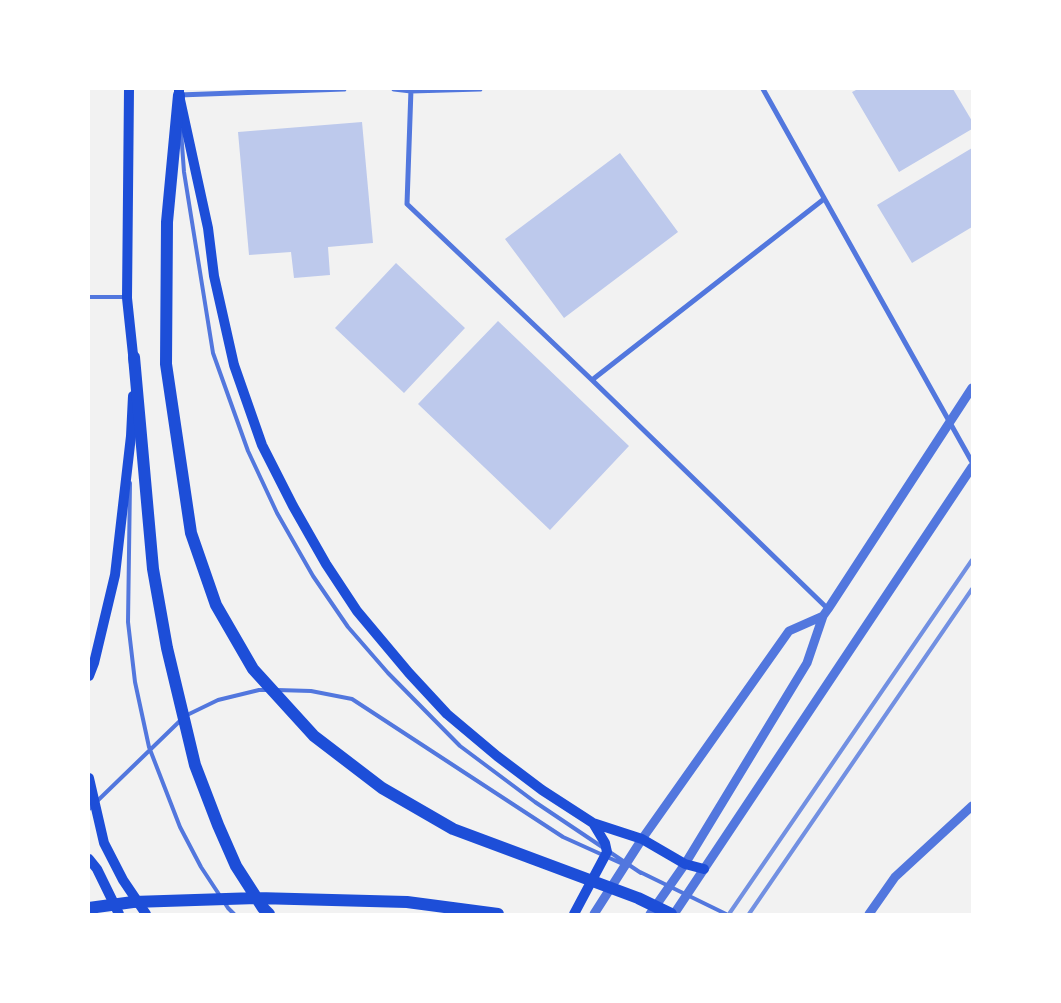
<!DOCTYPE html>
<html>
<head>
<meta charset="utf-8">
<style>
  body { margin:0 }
  #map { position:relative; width:1061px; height:1003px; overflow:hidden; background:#f2f2f2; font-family:"Public Sans",sans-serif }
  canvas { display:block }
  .frame { position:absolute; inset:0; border:90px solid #fff; pointer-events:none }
</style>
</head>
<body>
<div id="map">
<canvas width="1061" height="1003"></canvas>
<div class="frame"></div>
</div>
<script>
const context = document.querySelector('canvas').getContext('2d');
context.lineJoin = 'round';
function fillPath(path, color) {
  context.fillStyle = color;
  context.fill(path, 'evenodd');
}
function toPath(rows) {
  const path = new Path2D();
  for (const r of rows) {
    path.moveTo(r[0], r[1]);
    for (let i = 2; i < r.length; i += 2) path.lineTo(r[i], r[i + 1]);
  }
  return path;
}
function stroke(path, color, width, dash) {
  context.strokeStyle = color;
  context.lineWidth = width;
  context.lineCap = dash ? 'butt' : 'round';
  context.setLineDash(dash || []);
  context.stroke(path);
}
const building = toPath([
  [858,89,953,89,972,121,972,129,899,172,852,92],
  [362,122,373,243,328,247,330,275,294,278,291,252,249,255,238,132],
  [972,148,972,227,912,263,877,205],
  [620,153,678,232,564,318,505,239],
  [396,263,465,328,404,393,335,328],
  [498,321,629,446,550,530,418,404]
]);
const service = toPath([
  [181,131,184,172,213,353,248,451,277,513,313,576,348,627,388,673,460,746,535,802,641,873],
  [89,297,126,297],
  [130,483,128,622,135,682,149,747,180,827,201,867,228,908,234,914],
  [277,690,311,691,352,699,563,837,625,865],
  [89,809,185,716,218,700,259,690,268,690],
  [640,872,726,914]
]);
const minor = toPath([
  [394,89,411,91,480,89],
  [411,89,407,204,592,380,828,609],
  [763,89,972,462],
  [179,95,344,89],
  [592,380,824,199]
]);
const tertiary = toPath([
  [594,914,642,839,789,631,823,616,828,609,972,388],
  [650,914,685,864,807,663,823,616],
  [674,914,972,467],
  [869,914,895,877,972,806]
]);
const secondary = toPath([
  [129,89,127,298,134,364],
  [179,89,179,95,208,228,214,276,234,365,262,445,293,506,326,564,357,611,409,673,447,714,497,756,542,790,593,823,642,839,685,864,704,869],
  [89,676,94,663,115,575,131,436,133,396],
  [89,778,104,843,123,880,146,914],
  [89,859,97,869,119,914],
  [574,914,607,852,605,843,593,823]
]);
const primary = toPath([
  [179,95,167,222,166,364,191,533,216,605,253,669,314,736,382,788,453,829,638,898,671,914],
  [134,357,153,569,167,648,195,765,218,825,236,866,263,908,269,914],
  [89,908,133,902,257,898,407,902,498,914]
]);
const rail = toPath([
  [729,914,972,560],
  [749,914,972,589]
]);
fillPath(building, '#bdc9ec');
stroke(service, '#5277de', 4);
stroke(minor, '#5277de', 5);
stroke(tertiary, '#5277de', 9);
stroke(secondary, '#1d4ed8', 10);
stroke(primary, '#1d4ed8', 12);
stroke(rail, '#7290e2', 4);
</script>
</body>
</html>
